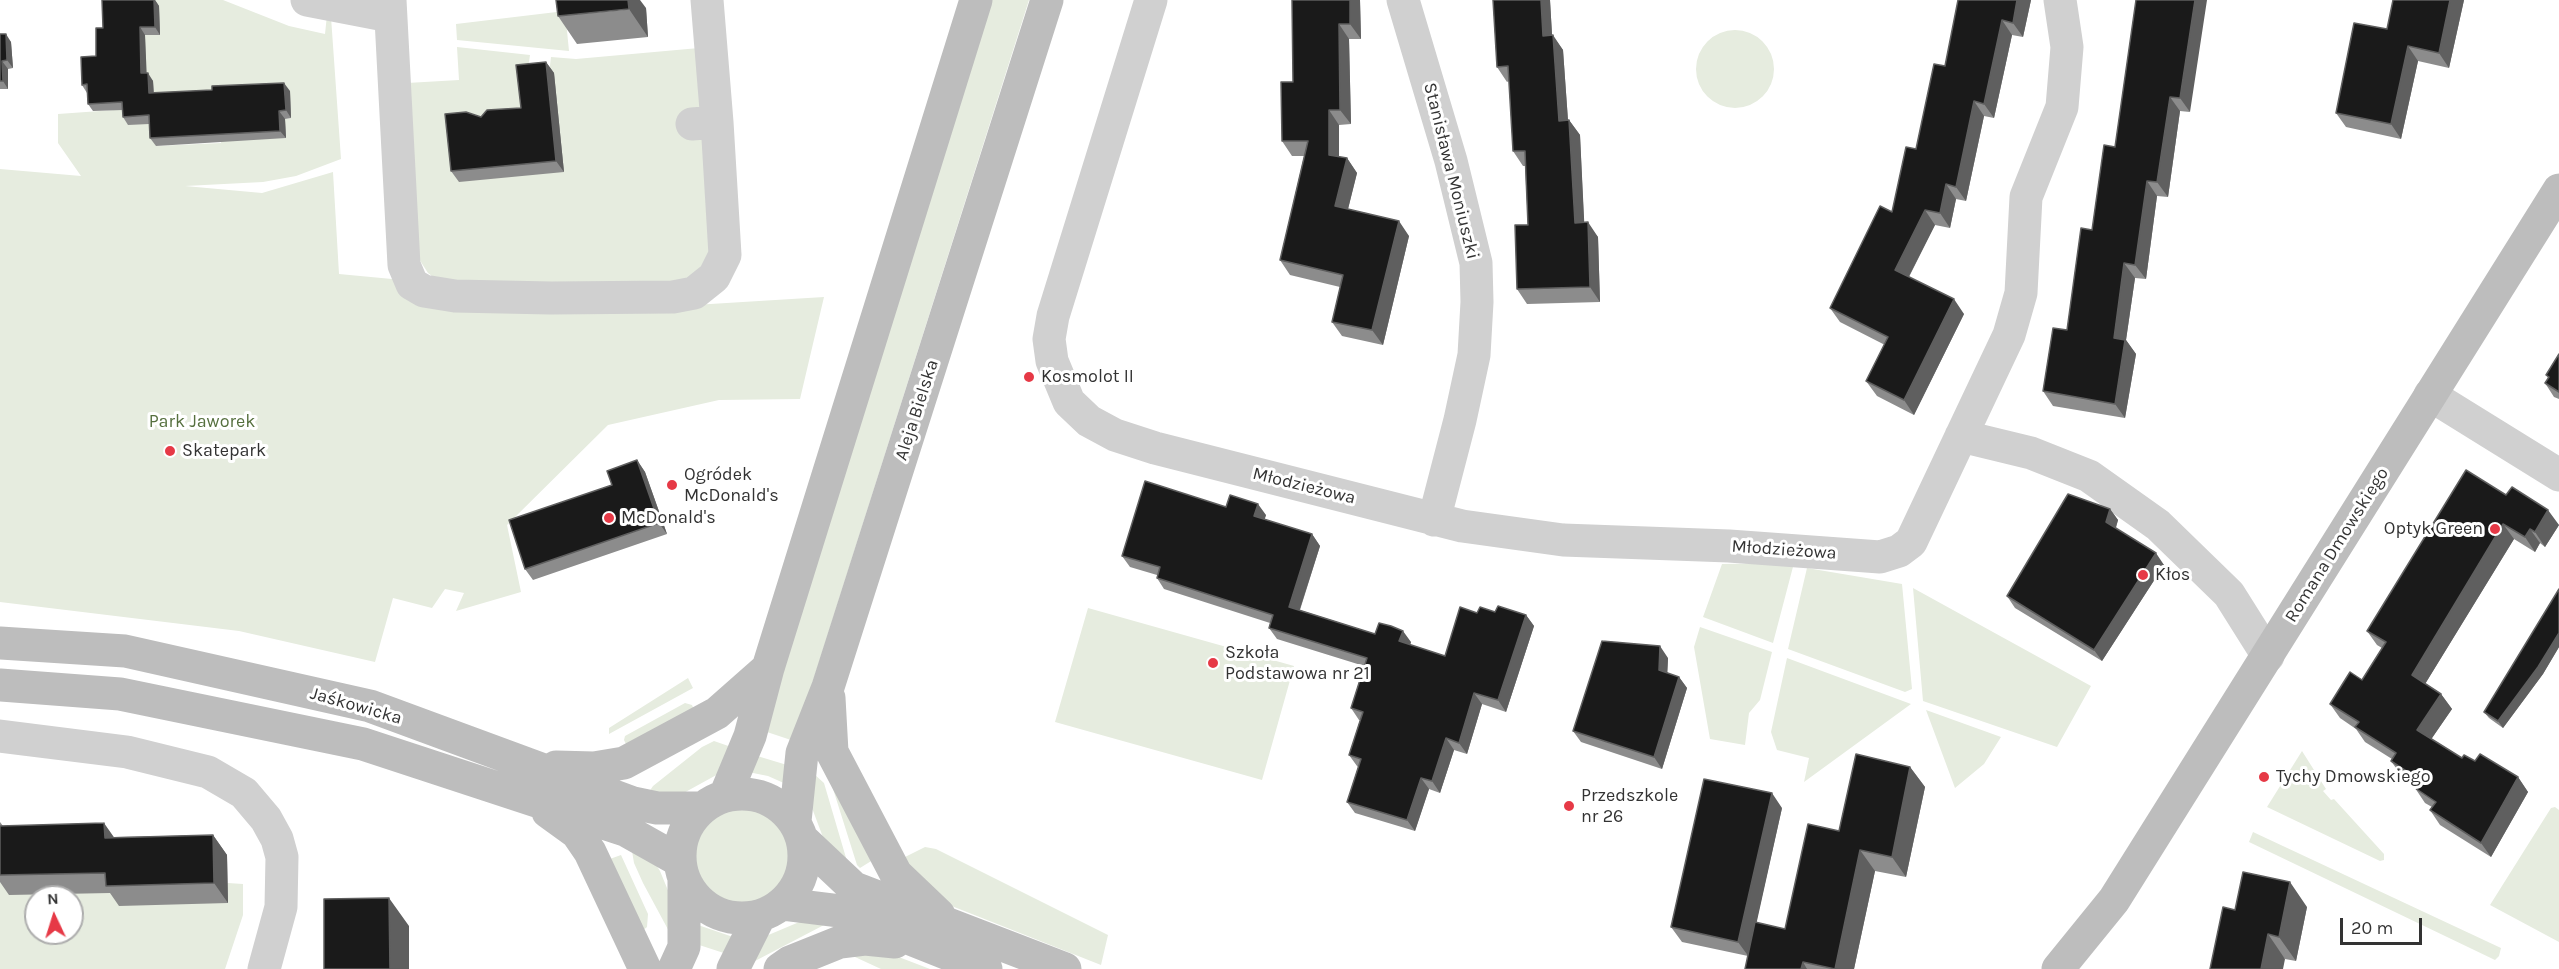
<!DOCTYPE html>
<html>
<head>
<meta charset="utf-8">
<style>
  body { margin:0 }
  #map { position:relative; width:2559px; height:969px; overflow:hidden; background:#fff; font-family:Karla,sans-serif }
  canvas { display:block }
  .north { position:absolute; left:24px; top:885px; width:60px; height:60px; box-sizing:border-box; background:#fff; border:2px solid #adadad; border-radius:50%; rotate:356deg; font-size:16px; font-weight:700; line-height:24px; text-align:center; color:#333 }
  .north::after { content:''; display:block; margin:auto; width:21px; height:27px; background:#e63946; clip-path:polygon(50% 0,100% 100%,50% 72%,0 100%) }
  .scale { position:absolute; left:2340px; top:918px; width:82px; height:27px; box-sizing:border-box; border:3px solid #333; border-top:0; padding-left:8px; font-size:18px; line-height:21px; white-space:nowrap; color:#333; -webkit-text-stroke:4px #fff; paint-order:stroke }
</style>
</head>
<body>
<div id="map">
<canvas width="2559" height="969"></canvas>
<div class="north">N</div>
<div class="scale">20 m</div>
</div>
<script>
const context = document.querySelector('canvas').getContext('2d');
context.lineJoin = 'round';
function fillPath(path, color) {
  context.fillStyle = color;
  context.fill(path, 'evenodd');
}
function toPath(rows) {
  const path = new Path2D();
  for (const r of rows) {
    if (r.length === 3) {
      path.moveTo(r[0] + r[2], r[1]);
      path.arc(r[0], r[1], r[2], 0, 2 * Math.PI);
      continue;
    }
    path.moveTo(r[0], r[1]);
    for (let i = 2; i < r.length; i += 2) path.lineTo(r[i], r[i + 1]);
  }
  return path;
}
function stroke(path, color, width, dash) {
  context.strokeStyle = color;
  context.lineWidth = width;
  context.lineCap = dash ? 'butt' : 'round';
  context.setLineDash(dash || []);
  context.stroke(path);
}
function drawText(font, color, halo, rows, align = 'center') {
  context.font = font + ' Karla,sans-serif';
  context.lineWidth = 6;
  context.setLineDash([]);
  context.textBaseline = 'middle';
  context.strokeStyle = halo;
  context.fillStyle = color;
  for (const [text, x, y, turn = 0] of rows) {
    context.save();
    context.translate(x, y);
    context.rotate((+turn || 0) * Math.PI / 180);
    context.textAlign = isNaN(turn) ? turn : align;
    if (halo) context.strokeText(text, 0, 0);
    context.fillText(text, 0, 0);
    context.restore();
  }
}
const green = toPath([
  [146,0,223,0,289,26,325,34,327,15,331,17,341,159,296,176,263,182,185,186,262,193,333,172,339,274,678,306,824,297,800,399,719,400,608,425,507,525,521,592,456,611,464,593,445,589,432,608,393,598,375,662,239,631,0,602,0,169,81,176,58,143,58,114,128,109,154,123,156,146,221,143,221,136,285,138,285,119,291,118,154,101,128,81,145,35,160,34,146,7],
  [991,0,1029,0,794,741,761,730],
  [565,11,569,51,457,40,456,24],
  [1735,69,39],
  [457,47,530,55,527,76,549,74,551,57,576,59,699,48,718,240,694,282,441,283,428,273,419,259,407,83,459,80],
  [1794,563,1773,643,1703,617,1722,564],
  [1807,568,1902,584,1912,689,1905,692,1788,649],
  [1913,588,2091,686,2057,747,1923,701],
  [1088,608,1294,666,1262,780,1055,722],
  [1700,627,1772,652,1760,700,1749,713,1745,745,1710,739,1694,647],
  [1787,658,1911,704,1804,782,1809,758,1777,750,1771,732],
  [688,678,693,688,609,734,609,728],
  [685,703,692,705,696,715,629,750,624,740,625,736],
  [1926,710,2001,737,1984,764,1955,788],
  [714,741,737,749,720,773,680,795,649,792,653,786,702,747],
  [2302,751,2326,789,2323,791,2331,800,2334,799,2384,854,2384,860,2380,861,2267,807],
  [754,755,787,765,786,784,768,776,748,772],
  [828,773,876,858,860,868,857,865],
  [814,774,824,783,849,868,827,848,809,800],
  [743,855,49],
  [2555,807,2559,810,2559,942,2490,905,2551,808],
  [2253,832,2501,948,2499,956,2495,960,2249,842],
  [925,847,936,849,1108,935,1101,965,939,901,901,859],
  [632,851,653,860,660,871,674,905,671,935,643,883,634,863],
  [621,855,648,914,647,927,641,932,607,860],
  [0,868,243,884,243,915,225,969,0,969],
  [36,897,72,897,72,933,36,933],
  [804,920,824,925,755,961,766,936],
  [698,925,736,938,730,955,693,943],
  [870,946,930,969,881,969,855,957,852,953]
]);
const street = toPath([
  [307,0,390,16],
  [390,0,404,265,412,284,424,291,455,296,551,298,673,297,694,293,714,277,725,255,717,122],
  [1151,0,1053,316,1049,339,1052,361,1069,402,1089,421,1115,435,1155,448,1462,526,1563,540,1729,546,1880,557,1899,551,1911,542,2009,335,2021,293,2026,197,2062,107,2067,47,2060,0],
  [1403,0,1451,161,1476,263,1477,302,1474,355,1460,420,1434,520],
  [692,124,717,122,707,0],
  [2430,395,2559,475],
  [1961,436,2031,453,2089,476,2158,525,2229,594,2268,656],
  [0,736,127,752,208,772,244,793,266,819,277,839,282,857,281,907,264,969]
]);
const secondary = toPath([
  [0,643,125,651,370,706,633,803,657,808,702,808],
  [0,685,120,694,363,744,625,830,680,861],
  [829,698,832,752,896,874,939,915],
  [556,767,594,768,624,763,717,713,768,668],
  [742,856,62],
  [725,796,750,736,768,668,976,0],
  [548,812,577,833,590,852,645,969],
  [795,821,802,753,828,687,1047,0],
  [803,840,854,888,1065,969],
  [783,904,840,911,986,969],
  [674,969,684,947,684,881],
  [733,969,759,917],
  [780,969,790,962,840,942,865,939,895,942],
  [2058,969,2114,900,2559,190]
]);
const wall = toPath([
  [154,0,155,0,159,6,160,35,145,35,146,73,153,81,154,93,290,91,291,118,285,119,286,138,156,146,150,138,149,124,128,125,123,117,123,110,93,111,88,104,87,93,82,85,96,56,103,28],
  [1292,0,1360,0,1361,39,1349,39,1351,124,1339,125,1339,157,1347,158,1357,173,1348,209,1409,236,1383,345,1342,336,1332,322,1340,287,1290,275,1280,260,1304,156,1292,156,1282,141,1293,82],
  [1493,0,1550,0,1552,35,1563,50,1568,120,1569,120,1580,135,1584,223,1598,237,1600,302,1527,304,1517,289,1528,225,1525,166,1523,166,1513,151,1509,81,1507,82,1497,67],
  [1958,0,2031,0,2023,37,2012,35,1994,118,1984,116,1966,201,1956,199,1950,228,1935,225,1909,277,1964,314,1914,415,1877,396,1866,381,1885,345,1840,322,1830,308,1892,212,1916,149,1945,66],
  [2136,0,2190,112,2180,111,2168,197,2157,196,2146,279,2135,278,2126,340,2136,354,2125,418,2053,406,2043,391,2067,330,2092,230,2115,147],
  [2464,0,2449,68,2418,61,2401,139,2346,127,2336,113,2387,29],
  [646,8,648,37,577,44,558,16],
  [0,34,11,42,13,68,8,69,8,89,0,89],
  [546,62,554,73,564,172,459,182,451,171,481,117,521,108],
  [2559,354,2559,399,2554,397,2545,383,2548,378,2546,375],
  [637,460,645,472,667,534,533,580,525,569],
  [2506,495,2559,525,2545,547,2540,543,2535,552,2514,539,2425,684,2441,694,2452,709,2431,739,2462,758,2475,761,2518,777,2528,792,2491,857,2440,825,2430,810,2432,807,2425,803,2415,788,2417,785,2401,775,2391,761,2392,759,2365,742,2356,729,2340,718,2330,704,2362,680,2382,648,2377,645,2367,631],
  [1226,507,1266,515,1264,520,1312,534,1320,546,1300,610,1375,634,1411,642,1410,645,1445,656,1477,613,1495,612,1526,615,1534,626,1506,712,1482,704,1467,754,1454,750,1440,793,1429,789,1415,831,1355,813,1347,802,1358,767,1357,766,1349,755,1360,720,1359,720,1351,708,1364,666,1277,639,1269,628,1270,623,1164,589,1157,578,1157,575,1130,567,1122,556],
  [2110,509,2118,520,2116,528,2164,565,2102,661,2015,608,2007,596],
  [2559,589,2559,647,2543,674,2503,728,2489,718,2484,712],
  [1668,658,1667,673,1679,677,1687,688,1662,769,1581,742,1573,731],
  [1910,767,1925,787,1906,877,1875,871,1854,969,1745,969,1748,956,1682,942,1671,927,1782,808,1756,923,1785,929,1839,831],
  [0,822,3,826,114,837,213,835,227,855,228,903,119,906,110,893,9,895,0,882],
  [2307,907,2296,961,2285,959,2235,910]
]);
const shadedWall = toPath([
  [154,0,155,0,159,6,160,35,155,27],
  [628,0,640,0,646,8,648,37,629,9],
  [1350,0,1360,0,1361,39,1350,24],
  [1541,0,1550,0,1553,51,1543,36],
  [2017,0,2031,0,2023,37,2013,23],
  [2195,0,2207,0,2190,112,2180,98],
  [2450,0,2464,0,2449,68,2439,53],
  [2002,20,2012,35,1994,118,1984,104],
  [1339,24,1349,39,1351,124,1340,110],
  [140,27,145,35,147,81,141,73],
  [6,34,11,42,13,68,7,60],
  [1553,35,1563,50,1569,135,1559,121],
  [2408,46,2418,61,2401,139,2391,124],
  [2,61,8,69,8,89,3,81],
  [546,62,554,73,564,172,556,161],
  [148,73,153,81,154,101,149,93],
  [284,83,290,91,291,118,286,110],
  [2170,97,2180,111,2168,197,2157,182],
  [1974,101,1984,116,1966,201,1956,187],
  [1329,110,1339,125,1339,169,1329,155],
  [279,111,285,119,286,138,280,131],
  [1569,120,1580,135,1585,238,1575,223],
  [1347,158,1357,173,1345,221,1335,206],
  [2147,181,2157,196,2146,279,2135,265],
  [1946,184,1956,199,1950,228,1940,213],
  [1925,210,1935,225,1905,284,1895,270],
  [1399,221,1409,236,1383,345,1372,330],
  [1588,222,1598,237,1600,302,1590,287],
  [2124,263,2135,278,2126,340,2136,354,2125,418,2115,404,2114,338],
  [1954,299,1964,314,1914,415,1904,400],
  [637,460,645,472,667,534,659,523],
  [1258,504,1266,515,1262,528,1254,516],
  [2110,509,2118,520,2114,533,2106,522],
  [2548,510,2559,525,2545,547,2535,532],
  [2503,524,2514,539,2422,689,2412,675],
  [2530,529,2540,543,2535,552,2525,537],
  [1312,534,1320,546,1297,618,1289,607],
  [2156,553,2164,565,2102,661,2094,650],
  [1526,615,1534,626,1506,712,1498,700],
  [1403,631,1411,642,1407,653,1399,641],
  [2559,633,2559,647,2543,674,2503,728,2498,721],
  [1660,646,1668,658,1667,682,1659,670],
  [1679,677,1687,688,1662,769,1654,757],
  [1474,693,1482,704,1467,754,1459,743],
  [2441,694,2452,709,2428,744,2417,730],
  [1446,738,1454,750,1440,793,1432,781],
  [1910,767,1925,787,1906,877,1892,857],
  [2518,777,2528,792,2491,857,2481,843],
  [1421,778,1429,789,1415,831,1407,820],
  [1772,793,1782,808,1749,957,1738,942],
  [104,823,118,843,105,838],
  [213,835,227,855,228,903,214,883],
  [1860,850,1875,871,1854,969,1835,969],
  [2290,882,2307,907,2296,961,2279,937],
  [389,898,409,926,409,969,390,969],
  [2268,934,2285,959,2283,969,2261,969],
  [1803,962,1807,969,1801,969]
]);
const building = toPath([
  [102,0,154,0,155,27,140,27,141,73,148,73,149,93,212,90,212,86,284,83,286,110,279,111,280,131,150,138,149,115,123,117,122,102,88,104,87,84,82,85,81,57,96,56,96,28,103,28,102,0],
  [556,0,628,0,629,9,558,16,556,0],
  [1292,0,1350,0,1350,24,1339,24,1340,110,1329,110,1329,155,1347,158,1335,206,1399,221,1372,330,1332,322,1343,275,1280,260,1308,141,1282,141,1281,82,1293,82,1292,0],
  [1493,0,1541,0,1543,36,1553,35,1559,121,1569,120,1575,223,1588,222,1590,287,1517,289,1515,225,1528,225,1525,151,1513,151,1508,66,1497,67,1493,0],
  [1958,0,2017,0,2013,23,2002,20,1984,104,1974,101,1956,187,1946,184,1940,213,1925,210,1895,270,1954,299,1904,400,1866,381,1888,337,1830,308,1880,206,1892,212,1906,147,1916,149,1934,64,1945,66,1958,0],
  [2136,0,2195,0,2180,98,2170,97,2157,182,2147,181,2135,265,2124,263,2114,338,2125,340,2115,404,2043,391,2053,328,2067,330,2081,228,2092,230,2104,145,2115,147,2136,0],
  [2393,0,2450,0,2439,53,2408,46,2391,124,2336,113,2354,23,2387,29,2393,0],
  [0,34,6,34,7,60,2,61,3,81,0,81,0,34],
  [546,62,556,161,451,171,445,114,466,112,481,117,487,110,521,108,516,65,546,62],
  [2559,354,2559,392,2545,383,2549,377,2546,375,2559,354],
  [637,460,659,523,525,569,509,520,612,485,607,471,637,460],
  [2466,470,2506,495,2512,487,2548,510,2535,532,2530,529,2525,537,2503,524,2412,675,2441,694,2417,730,2462,758,2464,755,2475,761,2480,754,2518,777,2481,843,2430,810,2436,802,2415,788,2420,780,2391,761,2396,753,2355,727,2359,722,2330,704,2350,672,2362,680,2386,642,2367,631,2466,470],
  [1145,481,1226,507,1230,495,1258,504,1254,516,1312,534,1289,607,1375,634,1379,623,1391,626,1403,631,1399,641,1445,656,1460,607,1477,613,1480,607,1495,612,1498,606,1526,615,1498,700,1474,693,1459,743,1446,738,1432,781,1421,778,1407,820,1347,802,1361,759,1349,755,1363,712,1351,708,1367,658,1269,628,1273,615,1157,578,1160,567,1122,556,1145,481],
  [2068,494,2110,509,2106,522,2156,553,2094,650,2007,596,2068,494],
  [2559,589,2559,633,2538,667,2498,721,2484,712,2559,589],
  [1602,641,1660,646,1659,670,1679,677,1654,757,1573,731,1602,641],
  [1856,754,1910,767,1892,857,1860,850,1835,969,1803,962,1801,969,1745,969,1755,922,1785,929,1808,824,1839,831,1856,754],
  [1704,779,1772,793,1738,942,1671,927,1704,779],
  [104,823,105,838,213,835,214,883,106,886,105,873,0,875,0,826,104,823],
  [2243,872,2290,882,2279,937,2268,934,2261,969,2210,969,2223,907,2235,910,2243,872],
  [389,898,390,969,324,969,324,899,389,898]
]);
const markers = [
  [1029,377,6,"#e63946"],
  [170,451,6,"#e63946"],
  [672,485,6,"#e63946"],
  [609,518,6,"#e63946"],
  [2495,529,6,"#e63946"],
  [2143,575,6,"#e63946"],
  [1213,663,6,"#e63946"],
  [2264,777,6,"#e63946"],
  [1569,806,6,"#e63946"]
];
const streetNames = [
  ["Stanisława Moniuszki",1451,171,76],
  ["Aleja Bielska",917,410,-72],
  ["Młodzieżowa",1304,486,14],
  ["Romana Dmowskiego",2337,545,-58],
  ["Młodzieżowa",1784,550,4],
  ["Jaśkowicka",356,706,16]
];
const poiNames = [
  ["Kosmolot II",1041,377],
  ["Skatepark",182,451],
  ["Ogródek",684,475],
  ["McDonald's",684,496],
  ["McDonald's",621,518],
  ["Optyk Green",2483,529,"right"],
  ["Kłos",2155,575],
  ["Szkoła",1225,653],
  ["Podstawowa nr 21",1225,674],
  ["Tychy Dmowskiego",2276,777],
  ["Przedszkole",1581,796],
  ["nr 26",1581,817]
];
const parkNames = [
  ["Park Jaworek",202,422]
];
fillPath(green, '#e6ecdf');
stroke(street, '#d0d0d0', 33);
stroke(secondary, '#bdbdbd', 33);
fillPath(wall, '#8c8c8c');
fillPath(shadedWall, '#5f5f5f');
fillPath(building, '#1a1a1a');
stroke(building, '#5f5f5f', 1.5);
for (const [x, y, r, color] of markers) {
  const dot = new Path2D();
  dot.arc(x, y, r, 0, 2 * Math.PI);
  context.fillStyle = color;
  context.fill(dot);
  stroke(dot, '#fff', 2);
}
drawText('18px', '#333', '#fff', streetNames);
drawText('18px', '#333', '#fff', poiNames, 'left');
drawText('18px', '#56703f', '#fff', parkNames);
</script>
</body>
</html>
